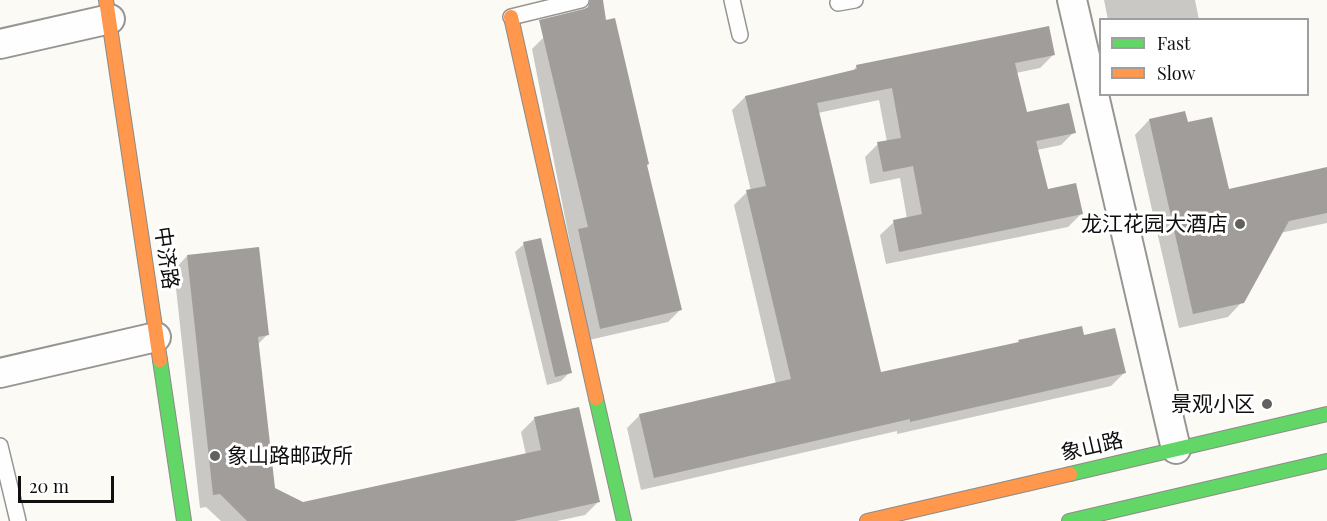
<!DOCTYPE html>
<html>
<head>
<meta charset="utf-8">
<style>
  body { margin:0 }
  #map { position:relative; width:1327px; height:521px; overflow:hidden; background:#fcfaf5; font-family:"Playfair Display",serif }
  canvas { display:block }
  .legend { position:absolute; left:1099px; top:18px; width:210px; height:78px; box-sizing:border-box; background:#fff; border:2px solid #9f9f9f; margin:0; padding:8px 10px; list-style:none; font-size:18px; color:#0f0f0f }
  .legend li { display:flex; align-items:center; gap:12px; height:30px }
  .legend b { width:30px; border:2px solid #9f9f9f }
  .scale { position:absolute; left:18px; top:476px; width:96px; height:27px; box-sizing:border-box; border:3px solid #0f0f0f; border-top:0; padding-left:8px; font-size:18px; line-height:21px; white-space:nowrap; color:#0f0f0f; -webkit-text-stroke:4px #fff; paint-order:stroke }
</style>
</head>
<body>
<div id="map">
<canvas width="1327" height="521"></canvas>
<ul class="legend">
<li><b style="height:8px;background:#63d668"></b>Fast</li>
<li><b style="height:8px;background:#ff974d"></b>Slow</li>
</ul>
<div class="scale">20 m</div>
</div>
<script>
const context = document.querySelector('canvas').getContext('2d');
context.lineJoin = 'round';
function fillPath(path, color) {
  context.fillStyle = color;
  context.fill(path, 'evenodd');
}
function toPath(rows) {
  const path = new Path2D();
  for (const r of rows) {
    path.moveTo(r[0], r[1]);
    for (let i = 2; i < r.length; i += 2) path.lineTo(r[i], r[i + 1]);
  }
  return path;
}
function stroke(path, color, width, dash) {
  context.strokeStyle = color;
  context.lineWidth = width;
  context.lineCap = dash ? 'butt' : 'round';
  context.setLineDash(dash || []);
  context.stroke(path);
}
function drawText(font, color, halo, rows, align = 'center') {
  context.font = font + ' "Playfair Display","Noto Sans SC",serif';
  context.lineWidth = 6;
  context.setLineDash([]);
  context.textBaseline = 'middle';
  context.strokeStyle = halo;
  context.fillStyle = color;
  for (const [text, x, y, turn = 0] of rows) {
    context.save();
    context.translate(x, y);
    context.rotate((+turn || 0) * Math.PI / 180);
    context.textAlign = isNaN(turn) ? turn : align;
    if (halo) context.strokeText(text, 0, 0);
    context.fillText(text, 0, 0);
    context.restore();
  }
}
const shadow = toPath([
  [1104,0,1195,0,1199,20,1108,20],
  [544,37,646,166,680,310,668,322,589,340,532,49],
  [1053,55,1040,68,1016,73,1026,114,1074,132,1061,145,1037,150,1047,190,1081,214,1068,227,886,264,880,235,894,222,907,219,900,178,870,184,865,157,878,144,887,142,879,100,818,113,880,374,1082,337,1124,373,1111,386,897,434,897,431,641,490,627,428,640,415,776,384,734,205,747,192,751,191,732,110,745,97,852,72,857,66],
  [1149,120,1187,124,1227,191,1327,168,1327,223,1280,233,1242,302,1228,317,1179,328,1135,135],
  [524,244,570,372,561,381,547,385,515,252],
  [187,256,267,335,257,345,274,489,302,504,526,455,521,432,535,418,599,501,585,515,557,521,221,521,206,507,200,508,174,270]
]);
const building = toPath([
  [590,0,603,0,606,20,615,18,649,164,647,165,682,310,600,329,578,229,588,227,539,20,584,9,588,7],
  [1049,26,1055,55,1015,63,1027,112,1069,103,1076,133,1036,141,1048,189,1076,183,1083,214,899,252,893,220,922,214,913,166,883,172,877,142,901,138,892,88,817,103,881,372,1019,342,1018,340,1082,326,1084,335,1115,328,1126,373,910,422,910,419,654,478,639,414,791,379,746,190,766,186,745,96,857,69,856,65],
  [1185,111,1188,122,1212,117,1229,189,1327,167,1327,213,1289,221,1244,303,1193,314,1149,119],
  [541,238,572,373,555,377,523,242],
  [259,247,269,335,258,337,275,488,303,502,541,450,534,417,579,407,600,502,514,521,247,521,220,494,213,495,187,255]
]);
const lane = toPath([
  [732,0,740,35],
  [838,3,855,0],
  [511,17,581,0],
  [0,446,18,521]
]);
const street = toPath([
  [1072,0,1176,449],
  [0,44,110,19],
  [0,373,156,337]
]);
const fast = toPath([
  [160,360,184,521],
  [596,398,624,521],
  [1070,474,1327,414],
  [1069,521,1327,461]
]);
const slow = toPath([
  [106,0,160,360],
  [511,17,596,398],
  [867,521,1070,474]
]);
const markers = [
  [1240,224,6,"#626160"],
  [1267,404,6,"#626160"],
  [215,456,6,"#626160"]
];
const poiNames = [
  ["龙江花园大酒店",1228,224],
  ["景观小区",1255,404],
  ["象山路邮政所",227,456,"left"]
];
const streetNames = [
  ["中济路",166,258,82],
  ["象山路",1092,447,-13]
];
fillPath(shadow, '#0003');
fillPath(building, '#a09d9a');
stroke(lane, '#969593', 18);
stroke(street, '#969593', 32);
stroke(fast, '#8c8b89', 16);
stroke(slow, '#8c8b89', 16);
stroke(lane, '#fffefe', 15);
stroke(street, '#fffefe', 28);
stroke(fast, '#63d668', 14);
stroke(slow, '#ff974d', 14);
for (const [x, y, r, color] of markers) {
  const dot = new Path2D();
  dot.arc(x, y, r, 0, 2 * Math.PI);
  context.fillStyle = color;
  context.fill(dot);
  stroke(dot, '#fff', 2);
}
drawText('21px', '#0f0f0f', '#fff', poiNames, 'right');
drawText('21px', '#0f0f0f', '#fff', streetNames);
</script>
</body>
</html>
